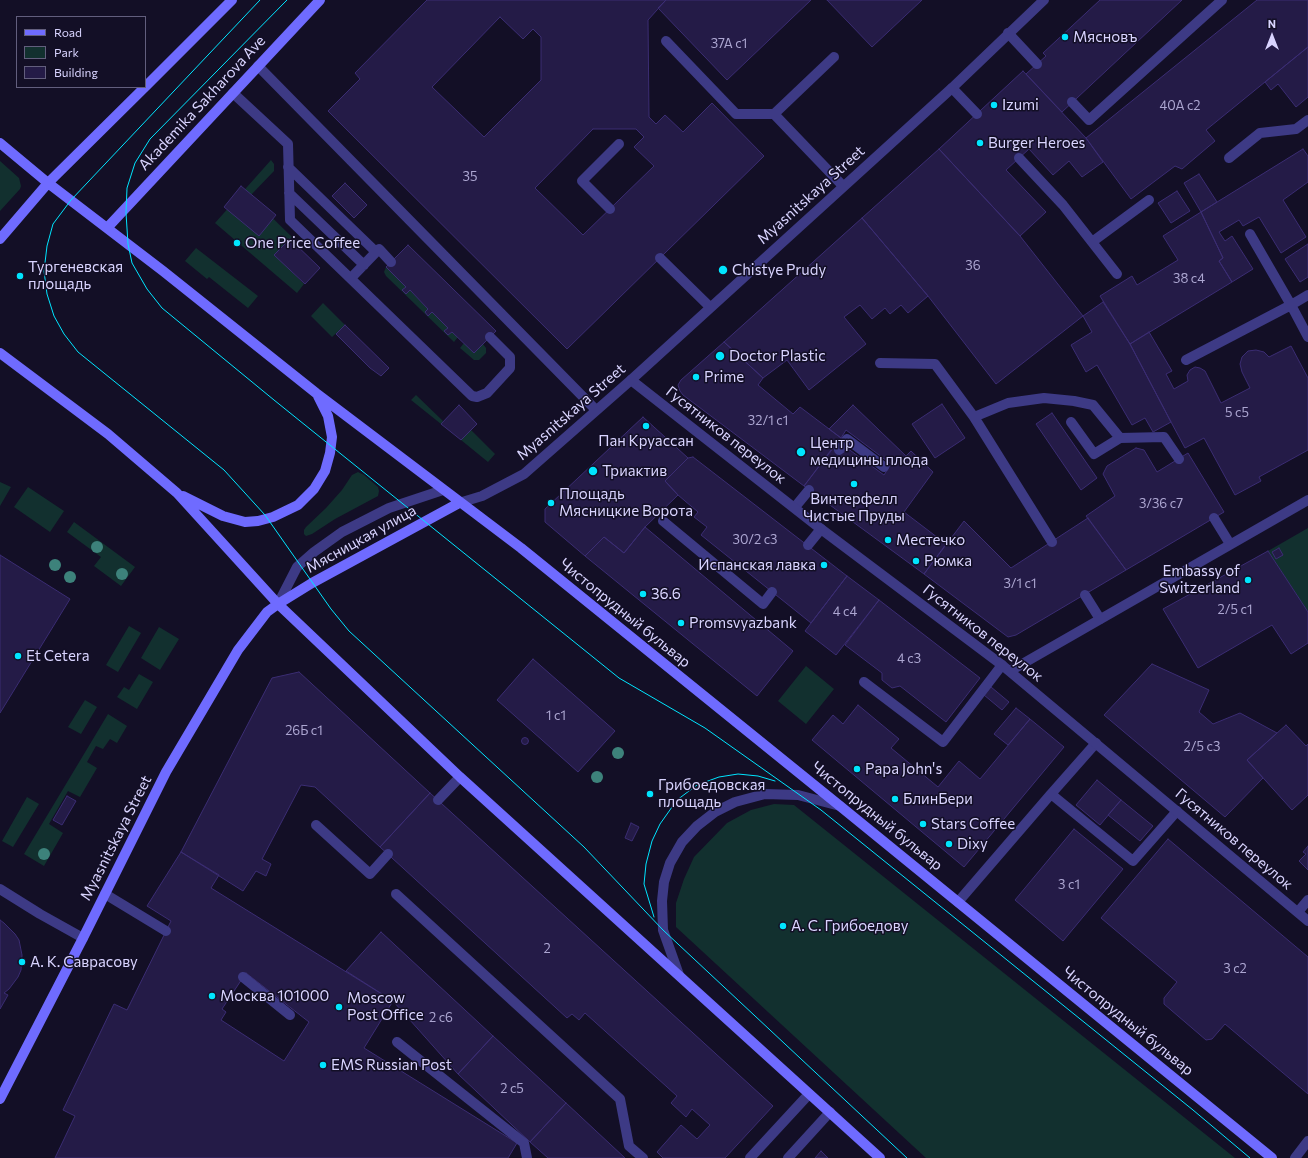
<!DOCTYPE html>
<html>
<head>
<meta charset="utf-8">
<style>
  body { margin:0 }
  #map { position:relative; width:1308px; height:1158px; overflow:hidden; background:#130f26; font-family:Commissioner,sans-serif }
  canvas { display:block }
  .legend { position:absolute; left:16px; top:16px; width:130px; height:72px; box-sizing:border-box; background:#130f26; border:1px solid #625e7d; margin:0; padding:5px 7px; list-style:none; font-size:12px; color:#d9d4ff }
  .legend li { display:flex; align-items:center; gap:8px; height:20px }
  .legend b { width:20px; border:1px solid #625e7d }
  .north { position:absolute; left:1252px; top:16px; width:40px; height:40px; -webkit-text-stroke:3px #130f26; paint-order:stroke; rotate:0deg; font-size:11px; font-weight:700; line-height:16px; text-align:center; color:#d9d4ff }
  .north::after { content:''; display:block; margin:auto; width:14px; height:18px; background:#d9d4ff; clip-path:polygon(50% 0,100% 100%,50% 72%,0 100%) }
</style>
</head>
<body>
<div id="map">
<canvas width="1308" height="1158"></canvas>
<ul class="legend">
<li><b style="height:5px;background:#6f6bff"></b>Road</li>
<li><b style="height:11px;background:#12302f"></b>Park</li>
<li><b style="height:11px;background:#241b47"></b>Building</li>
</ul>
<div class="north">N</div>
</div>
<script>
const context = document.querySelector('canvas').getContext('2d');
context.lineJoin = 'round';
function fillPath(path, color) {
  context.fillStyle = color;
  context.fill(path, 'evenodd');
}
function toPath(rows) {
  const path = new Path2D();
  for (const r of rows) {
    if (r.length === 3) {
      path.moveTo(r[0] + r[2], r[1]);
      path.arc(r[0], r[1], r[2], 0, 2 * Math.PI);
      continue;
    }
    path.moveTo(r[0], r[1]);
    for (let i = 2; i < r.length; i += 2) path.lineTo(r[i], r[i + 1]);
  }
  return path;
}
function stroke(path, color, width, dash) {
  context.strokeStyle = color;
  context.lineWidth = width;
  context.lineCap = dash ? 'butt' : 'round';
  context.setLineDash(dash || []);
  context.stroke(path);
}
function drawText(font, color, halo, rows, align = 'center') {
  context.font = font + ' Commissioner,sans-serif';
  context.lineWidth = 3;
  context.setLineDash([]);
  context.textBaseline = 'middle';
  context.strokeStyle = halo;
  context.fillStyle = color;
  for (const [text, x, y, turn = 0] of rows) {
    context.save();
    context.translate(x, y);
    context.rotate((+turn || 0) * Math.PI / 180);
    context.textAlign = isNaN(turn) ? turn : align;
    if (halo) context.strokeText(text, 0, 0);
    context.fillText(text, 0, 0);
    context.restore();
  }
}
const green = toPath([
  [271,160,274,164,274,171,250,196,292,237,275,255,304,284,297,293,215,223],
  [0,161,19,178,21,186,20,189,0,211],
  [196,248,258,296,248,308,209,277,207,279,185,261],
  [386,267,406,287,402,291,406,294,410,290,428,309,425,312,428,316,432,312,448,328,445,332,448,335,452,332,458,337,454,342,386,276,384,272],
  [323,303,345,325,332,337,311,316],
  [464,343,474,353,483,344,486,348,486,353,479,360,474,360,460,348],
  [416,395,443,421,441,424,411,400],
  [471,430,495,454,488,462,461,440],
  [358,472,364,475,378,487,379,491,378,496,335,519,312,534,306,536,304,534,304,530,306,527,326,508,342,490,352,475],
  [0,482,11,487,0,506],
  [28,487,64,511,50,532,14,507],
  [74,522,135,567,121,586,94,566,101,557,67,532],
  [1308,528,1308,612,1268,551],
  [129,626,141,633,118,672,106,665],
  [159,627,179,639,160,670,141,658],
  [806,666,834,689,806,724,778,701],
  [139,674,153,682,137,709,117,697,124,687,129,690],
  [85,700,97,707,81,734,68,727],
  [108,714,127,726,117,743,110,739,103,749,96,746,87,762,97,768,80,797,68,791,49,824,63,833,44,866,24,854],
  [27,797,39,804,13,847,2,841],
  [774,804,794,805,1235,1158,926,1158,676,927,676,903,684,879,694,857,727,823,751,810]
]);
const building = toPath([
  [427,0,666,0,648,20,649,117,656,124,665,115,683,132,712,103,764,156,567,349,328,111,360,79,355,73,427,0],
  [500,17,523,39,533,29,541,37,541,80,484,137,432,87,500,17],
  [593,129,636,129,644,137,634,147,654,166,583,235,535,188,593,129],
  [666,0,811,0,727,80,658,8,666,0],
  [827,0,922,0,872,47,827,0],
  [1100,0,1182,0,1062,112,1026,74,1046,56,1043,53,1100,0],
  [1257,0,1308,0,1308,47,1206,130,1215,141,1182,169,1175,166,1131,199,1086,138,1257,0],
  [1308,47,1308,97,1296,107,1278,84,1271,90,1265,82,1308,47],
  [1023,71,1086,138,1103,162,1082,177,1069,161,1053,175,1029,149,1006,170,1046,212,1020,236,939,149,1023,71],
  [939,149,1020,236,1083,316,996,384,928,296,862,218,939,149],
  [1303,149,1308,156,1308,182,1283,200,1306,237,1281,253,1259,217,1243,226,1239,220,1219,232,1225,241,1232,236,1253,269,1232,282,1219,261,1223,258,1201,212,1303,149],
  [1199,174,1217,202,1201,212,1184,183,1199,174],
  [345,183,367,205,354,218,332,196,345,183],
  [241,186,276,215,259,236,224,207,241,186],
  [1177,191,1190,211,1171,223,1158,203,1177,191],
  [1201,212,1223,258,1219,261,1232,282,1130,344,1100,296,1132,276,1137,285,1178,260,1163,236,1201,212],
  [862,218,928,296,908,313,901,305,890,314,885,308,872,319,860,305,844,317,866,344,809,390,787,360,763,378,724,342,862,218],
  [290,239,320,268,305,284,274,255,290,239],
  [1308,244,1308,277,1300,282,1285,259,1308,244],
  [408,245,496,331,474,353,452,332,448,335,444,331,448,328,432,312,428,316,425,312,428,309,410,290,406,294,402,290,406,287,386,267,408,245],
  [1103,302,1130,344,1171,422,1153,432,1145,418,1132,425,1097,365,1086,372,1071,345,1092,332,1083,316,1103,302],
  [345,325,389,368,381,376,370,368,336,334,345,325],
  [1149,332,1172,371,1166,374,1174,389,1188,381,1187,375,1190,370,1195,367,1200,368,1205,371,1221,403,1250,388,1242,372,1240,364,1242,357,1248,351,1256,350,1264,352,1269,357,1291,346,1308,378,1308,450,1259,477,1261,481,1235,495,1204,438,1185,448,1171,422,1130,344,1149,332],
  [724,342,763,378,758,385,793,414,800,407,841,438,804,486,683,395,680,391,678,385,681,380,724,342],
  [942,404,965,438,935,458,912,424,942,404],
  [459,405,477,424,461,440,441,424,459,405],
  [853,405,906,456,911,451,933,472,904,512,946,544,924,574,804,486,834,446,843,453,847,448,884,475,891,464,846,430,841,438,829,429,853,405],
  [1052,413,1097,478,1081,490,1036,424,1052,413],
  [643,417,688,458,665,481,678,495,645,527,624,553,604,537,585,556,545,522,545,509,643,417],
  [1136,448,1144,450,1157,472,1188,453,1224,512,1126,570,1086,516,1115,496,1103,474,1107,466,1136,448],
  [693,457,847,576,811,623,701,535,707,527,694,517,698,512,678,495,665,481,688,458,693,457],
  [1088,518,1126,570,1016,635,1008,637,924,574,964,521,1011,568,1088,518],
  [645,527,793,651,757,696,585,556,604,537,624,553,645,527],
  [1279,548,1283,555,1276,559,1272,552,1279,548],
  [1268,551,1308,612,1308,643,1291,654,1272,625,1198,668,1163,609,1268,551],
  [0,555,70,599,0,713,0,555],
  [847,576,879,600,836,655,805,631,847,576],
  [879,600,980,678,946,722,900,686,892,688,882,680,882,673,845,645,879,600],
  [533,659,615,731,578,772,497,700,533,659],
  [1152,664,1209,690,1199,712,1213,724,1240,713,1277,733,1247,760,1263,778,1225,817,1104,715,1152,664],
  [299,672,430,793,380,847,315,787,301,785,262,859,271,864,266,876,256,871,243,891,181,852,272,678,299,672],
  [991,687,1009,702,1002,710,984,695,991,687],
  [858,705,899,739,891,748,938,787,959,761,980,779,1030,719,1064,747,964,867,812,740,833,715,843,724,858,705],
  [1016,708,1030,719,1008,745,994,734,1016,708],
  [1286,725,1306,746,1308,744,1308,795,1292,810,1247,760,1286,725],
  [525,741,3.5],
  [1097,780,1121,800,1100,825,1076,805,1097,780],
  [430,793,773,1106,725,1158,663,1158,657,1152,681,1125,697,1139,710,1125,692,1109,686,1117,671,1103,677,1096,585,1013,579,1020,572,1014,567,1018,380,847,430,793],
  [67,796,76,801,62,825,53,820,67,796],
  [1121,800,1153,826,1140,841,1108,815,1121,800],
  [631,823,639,827,632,841,625,838,631,823],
  [1074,829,1123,869,1063,941,1015,900,1074,829],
  [1168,839,1308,957,1308,1094,1225,1024,1212,1039,1206,1040,1164,1004,1164,998,1177,982,1101,918,1168,839],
  [1308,846,1308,870,1299,861,1306,854,1303,852,1308,846],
  [181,852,219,875,211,888,393,1001,364,1048,517,1143,508,1158,55,1158,75,1116,63,1110,114,1004,127,1010,171,921,147,906,181,852],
  [246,973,309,1022,284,1061,221,1020,226,1012,222,1009,246,973],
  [0,920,4,923,15,934,19,940,22,955,21,970,18,977,9,989,4,993,8,995,0,1009,0,920],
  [381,932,493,1036,458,1074,393,1001,346,971,381,932],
  [493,1036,566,1103,530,1142,458,1074,493,1036],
  [566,1103,625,1158,548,1158,530,1142,566,1103],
  [821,1151,828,1158,815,1158,821,1151]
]);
const service = toPath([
  [1008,33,1037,64],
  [666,41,736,114,774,114,843,186],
  [258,66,596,410],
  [952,88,977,114],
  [233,93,288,144,290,220,472,396,477,397,487,393,510,368,510,357,490,337],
  [1072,102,1089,120,1222,0],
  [774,114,834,57],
  [1019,158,1063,205,1117,274],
  [1229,158,1260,133,1296,129,1308,120],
  [288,167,376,252],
  [289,193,364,265],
  [610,209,582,181,619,144],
  [1250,234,1291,305,1308,295],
  [1092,242,1149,200],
  [660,258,710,307],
  [351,278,379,249,391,262],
  [1186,360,1291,305,1308,337],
  [880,363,935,364,974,417,1008,403,1044,398,1074,401,1093,405,1120,438],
  [974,417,1052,542],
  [1071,422,1094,454,1120,438,1164,437,1179,459],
  [839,450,847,439,884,467],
  [795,507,809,490],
  [1214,518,1230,544],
  [663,521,763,604,772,592],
  [808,545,821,529],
  [1085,595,1100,619],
  [278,604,297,567,314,552,342,532,389,508,443,490],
  [864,682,943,742,1002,665],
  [1096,743,1051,794,1133,861,1177,811],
  [438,800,460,777],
  [316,825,370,874,388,854],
  [105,894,166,931],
  [396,894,620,1099,629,1146,643,1158],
  [958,902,1051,794],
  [1298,912,1308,900],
  [243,977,290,1015],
  [397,1042,524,1143,527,1158],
  [750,1158,809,1094],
  [788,1158,830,1112],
  [1295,1158,1308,1141]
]);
const minor = toPath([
  [631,380,821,529,1002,665,1308,921],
  [1010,671,1308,500],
  [0,889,40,914,83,938],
  [679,975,663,930,662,901,664,882,670,863,682,842,697,826,715,812,735,802,765,794,798,795,840,806]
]);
const tertiary = toPath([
  [459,503,482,496,524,474,631,380,952,88,1044,0]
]);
const secondary = toPath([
  [145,87,232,0],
  [0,143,48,183,163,271,316,393,521,548,840,806,1272,1158],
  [107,228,320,0],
  [0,239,48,183,145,87],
  [0,353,108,434,177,493,278,604,460,777,880,1158],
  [183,496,223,516,245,522,258,521,273,517,298,505,314,489,325,471,330,453,332,437,328,416,318,396],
  [0,1099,83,938,166,772,238,650,267,612,278,604,312,583,459,503]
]);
const tram = toPath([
  [260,0,71,200,53,224,47,246,44,271,47,294,54,316,64,334,78,352,224,470,265,515,331,609,349,631,584,847,663,930,907,1158],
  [287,0,150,139,135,163,127,188,126,213,128,244,132,263,147,289,162,308,274,400,619,678,705,728,821,810,1193,1110,1250,1158],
  [654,917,644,884,646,864,652,841,660,824,677,800,697,785,719,777,738,774,758,776,775,781]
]);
const trees = [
  [97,547],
  [55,565],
  [122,574],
  [70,577],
  [618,753],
  [597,777],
  [44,854]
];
const markers = [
  [1065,37,4,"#00e5ff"],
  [994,105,4,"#00e5ff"],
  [980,143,4,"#00e5ff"],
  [237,243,4,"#00e5ff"],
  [723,270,5,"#00e5ff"],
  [20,276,4,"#00e5ff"],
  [720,356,5,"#00e5ff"],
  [696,377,4,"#00e5ff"],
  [646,426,4,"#00e5ff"],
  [801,452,5,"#00e5ff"],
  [593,471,5,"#00e5ff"],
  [854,484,4,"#00e5ff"],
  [551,503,4,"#00e5ff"],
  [888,540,4,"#00e5ff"],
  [916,561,4,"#00e5ff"],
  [824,565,4,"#00e5ff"],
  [1248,580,4,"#00e5ff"],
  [643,594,4,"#00e5ff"],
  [681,623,4,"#00e5ff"],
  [18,656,4,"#00e5ff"],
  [857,769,4,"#00e5ff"],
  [650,794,4,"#00e5ff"],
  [895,799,4,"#00e5ff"],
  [923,824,4,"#00e5ff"],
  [949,844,4,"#00e5ff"],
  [783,926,4,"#00e5ff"],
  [22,962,4,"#00e5ff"],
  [212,996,4,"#00e5ff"],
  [339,1007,4,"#00e5ff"],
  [323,1065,4,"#00e5ff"]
];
const numberNames = [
  ["37А с1",729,44],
  ["40А с2",1180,106],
  ["35",470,177],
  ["36",973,266],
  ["38 с4",1189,279],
  ["5 с5",1237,413],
  ["32/1 с1",768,421],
  ["3/36 с7",1161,504],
  ["30/2 с3",755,540],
  ["3/1 с1",1020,584],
  ["2/5 с1",1235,610],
  ["4 с4",845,612],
  ["4 с3",909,659],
  ["1 с1",556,716],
  ["26Б с1",304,731],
  ["2/5 с3",1202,747],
  ["3 с1",1069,885],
  ["2",547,949],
  ["3 с2",1235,969],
  ["2 с6",441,1018],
  ["2 с5",512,1089]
];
const poiNames = [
  ["Мясновъ",1073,37],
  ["Izumi",1002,105],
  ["Burger Heroes",988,143],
  ["One Price Coffee",245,243],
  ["Тургеневская",28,267],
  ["площадь",28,284],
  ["Chistye Prudy",732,270],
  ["Doctor Plastic",729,356],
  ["Prime",704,377],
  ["Пан Круассан",646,441,"center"],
  ["Центр",810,443],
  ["медицины плода",810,460],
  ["Триактив",602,471],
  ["Площадь",559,494],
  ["Мясницкие Ворота",559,511],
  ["Винтерфелл",854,499,"center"],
  ["Чистые Пруды",854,516,"center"],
  ["Местечко",896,540],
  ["Рюмка",924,561],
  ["Испанская лавка",816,565,"right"],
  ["Embassy of",1240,571,"right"],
  ["Switzerland",1240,588,"right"],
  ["36.6",651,594],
  ["Promsvyazbank",689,623],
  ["Et Cetera",26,656],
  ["Papa John's",865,769],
  ["Грибоедовская",658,785],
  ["площадь",658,802],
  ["БлинБери",903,799],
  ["Stars Coffee",931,824],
  ["Dixy",957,844],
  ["А. С. Грибоедову",791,926],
  ["А. К. Саврасову",30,962],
  ["Москва 101000",220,996],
  ["Moscow",347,998],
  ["Post Office",347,1015],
  ["EMS Russian Post",331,1065]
];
const streetNames = [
  ["Akademika Sakharova Ave",202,103,-47],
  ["Myasnitskaya Street",811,195,-42],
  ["Myasnitskaya Street",571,412,-41],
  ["Гусятников переулок",726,435,38],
  ["Мясницкая улица",361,539,-29],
  ["Чистопрудный бульвар",625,613,39],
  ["Гусятников переулок",983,633,38],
  ["Чистопрудный бульвар",877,816,39],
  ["Myasnitskaya Street",116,838,-63],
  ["Гусятников переулок",1234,839,40],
  ["Чистопрудный бульвар",1128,1021,39]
];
fillPath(green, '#12302f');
fillPath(building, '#241b47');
stroke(building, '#3b2d73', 1);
stroke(service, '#3d3a85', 10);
stroke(minor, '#3d3a85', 10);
stroke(tertiary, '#3d3a85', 10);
stroke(secondary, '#6f6bff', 10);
stroke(tram, '#00e5ff', 1);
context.fillStyle = '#3d827b';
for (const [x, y] of trees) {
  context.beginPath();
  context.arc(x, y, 6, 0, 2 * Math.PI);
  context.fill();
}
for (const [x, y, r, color] of markers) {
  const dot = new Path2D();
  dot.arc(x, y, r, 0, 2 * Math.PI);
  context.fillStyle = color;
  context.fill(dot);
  stroke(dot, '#130f26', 1.5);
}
drawText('13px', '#aca6d1', null, numberNames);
drawText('15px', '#d9d4ff', '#130f26', poiNames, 'left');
drawText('15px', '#d9d4ff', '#130f26', streetNames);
</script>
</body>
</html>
